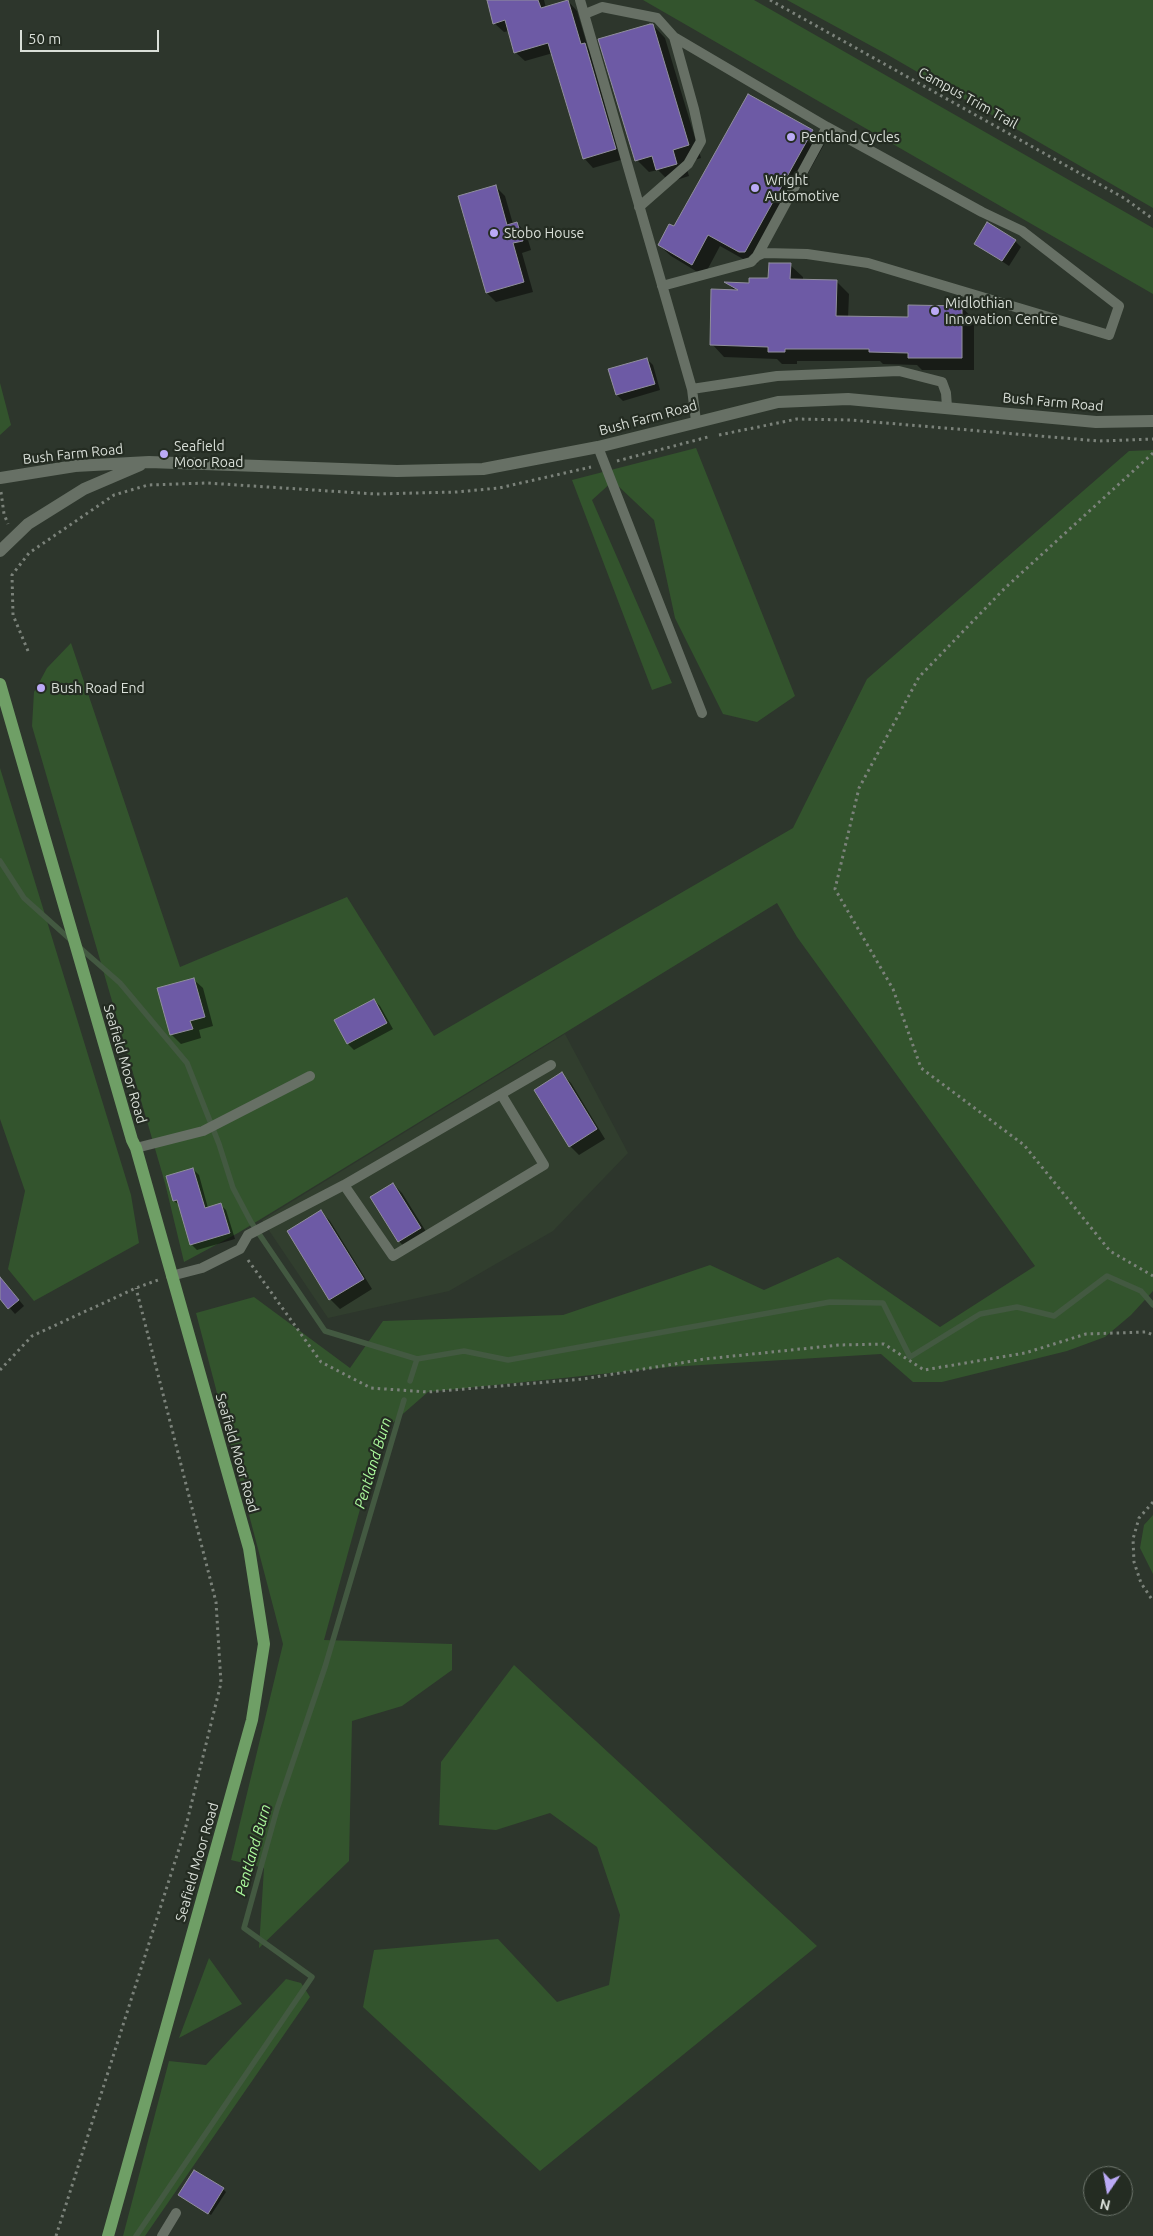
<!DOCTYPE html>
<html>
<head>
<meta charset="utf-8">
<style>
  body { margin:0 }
  #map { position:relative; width:1153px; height:2236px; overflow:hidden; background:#2d362c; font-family:Ubuntu,sans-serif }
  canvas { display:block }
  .north { position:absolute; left:1083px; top:2166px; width:50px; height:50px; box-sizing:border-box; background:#242c22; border:1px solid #6c746b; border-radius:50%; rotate:192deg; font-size:14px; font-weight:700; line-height:20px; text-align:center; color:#d9dfd8 }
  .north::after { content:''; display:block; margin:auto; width:18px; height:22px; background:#bbaaf6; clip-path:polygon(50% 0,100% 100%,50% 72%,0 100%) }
  .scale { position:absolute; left:20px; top:30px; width:139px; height:22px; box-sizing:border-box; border:2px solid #d9dfd8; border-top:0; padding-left:6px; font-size:15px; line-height:18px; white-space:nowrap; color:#d9dfd8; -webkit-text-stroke:4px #242c22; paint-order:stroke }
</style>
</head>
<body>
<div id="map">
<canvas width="1153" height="2236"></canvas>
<div class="north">N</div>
<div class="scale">50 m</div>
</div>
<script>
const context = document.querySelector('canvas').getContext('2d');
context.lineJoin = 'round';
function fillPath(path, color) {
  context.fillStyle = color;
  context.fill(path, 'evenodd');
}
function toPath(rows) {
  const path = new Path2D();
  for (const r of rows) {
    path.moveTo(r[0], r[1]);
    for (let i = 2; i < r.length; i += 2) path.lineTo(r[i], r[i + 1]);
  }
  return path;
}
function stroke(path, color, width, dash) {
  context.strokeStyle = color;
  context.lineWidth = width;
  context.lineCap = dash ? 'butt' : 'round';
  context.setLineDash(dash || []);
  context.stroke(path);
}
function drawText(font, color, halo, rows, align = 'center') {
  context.font = font + ' Ubuntu,sans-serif';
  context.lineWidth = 4.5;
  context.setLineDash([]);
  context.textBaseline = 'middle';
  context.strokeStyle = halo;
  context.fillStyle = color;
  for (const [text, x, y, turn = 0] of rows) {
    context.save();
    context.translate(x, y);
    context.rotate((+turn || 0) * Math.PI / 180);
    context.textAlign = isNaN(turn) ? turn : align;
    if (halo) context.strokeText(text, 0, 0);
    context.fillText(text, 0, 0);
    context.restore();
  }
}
const built = toPath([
  [565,1034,628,1153,553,1231,449,1291,328,1318,262,1220]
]);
const green = toPath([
  [643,0,754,0,1153,228,1153,294],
  [787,0,1153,0,1153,208,888,55],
  [0,383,11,425,0,435],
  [696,448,795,696,757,722,723,714,675,618,654,520,613,481,592,500,672,683,652,690,572,480],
  [1153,450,1153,1291,1131,1315,1105,1337,1067,1351,942,1382,913,1382,881,1354,669,1367,428,1392,381,1433,324,1640,452,1644,452,1670,402,1706,352,1721,349,1861,259,1948,264,1868,231,1860,283,1644,196,1313,254,1297,350,1368,383,1321,563,1315,710,1265,764,1290,838,1257,940,1327,1035,1266,797,937,777,903,238,1233,184,1262,165,1183,32,726,34,692,47,668,71,643,180,967,347,897,434,1036,793,828,867,679,1129,451],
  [0,768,131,1195,139,1243,34,1301,8,1269,25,1191,0,1119],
  [1153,1515,1153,1574,1140,1548,1144,1525],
  [514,1665,817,1946,540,2171,363,2007,374,1950,498,1939,557,2002,609,1985,620,1915,597,1847,550,1813,496,1830,439,1825,441,1762],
  [209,1958,242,2004,179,2038],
  [286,1979,301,1983,310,1997,145,2236,123,2236,169,2061,206,2065]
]);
const shadow = toPath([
  [488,0,544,0,546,8,568,1,577,11,588,48,594,54,624,159,593,168,584,158,553,53,525,61,515,52,509,31,504,32,494,23],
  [653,25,665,38,701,158,685,163,689,176,670,182,658,170,649,172,637,160],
  [748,96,813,131,825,143,757,264,752,264,720,246,704,276,671,256,659,245,674,228],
  [495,186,505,196,513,224,517,223,526,233,531,250,522,253,533,292,496,302,487,293],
  [1015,241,1021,247,1009,266,976,244],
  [790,265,803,277,803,281,836,281,849,294,848,318,909,318,962,307,974,320,974,370,922,370,917,365,883,364,880,361,797,361,797,364,782,364,777,359,724,357,712,344,735,291,728,284,750,284,770,279],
  [647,359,653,365,660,390,623,401,617,395],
  [193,979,203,988,213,1026,199,1030,201,1038,181,1044,171,1034],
  [374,1000,380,1006,393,1029,354,1050,348,1044,336,1020],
  [562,1074,571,1083,605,1139,579,1155,570,1146],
  [193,1169,199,1175,208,1208,220,1204,226,1210,235,1239,197,1250,191,1244,180,1206,174,1201],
  [393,1184,402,1193,430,1238,408,1251,399,1241,372,1197],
  [321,1212,330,1221,372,1289,340,1309,330,1299,289,1231],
  [0,1277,24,1306,15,1314,0,1297],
  [223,2189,226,2192,211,2215,183,2197]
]);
const stream = toPath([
  [0,861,24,898,72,941],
  [79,947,120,983,187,1063,219,1144,233,1188,251,1222,325,1331,417,1359,464,1351,508,1360,830,1302,883,1303,910,1357,980,1314,1017,1307,1054,1316,1107,1276,1141,1291,1153,1305],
  [410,1381,417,1359],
  [136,2236,312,1977,244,1928,277,1809,325,1667,404,1400]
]);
const building = toPath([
  [487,0,538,0,541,8,568,0,581,44,585,43,616,149,583,159,548,43,514,53,505,20,493,24,487,0],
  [650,24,653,24,689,145,673,150,677,164,656,170,652,156,635,161,598,39,650,24],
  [748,94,813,130,745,252,739,252,708,235,692,265,658,245,669,224,674,226,748,94],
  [496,185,507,225,517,222,523,241,513,243,524,282,486,293,458,196,496,185],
  [987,222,1016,240,1002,261,974,244,987,222],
  [769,263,791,263,790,279,837,280,836,316,908,317,908,305,962,306,962,358,908,358,908,353,869,352,869,349,785,349,785,352,768,352,768,347,710,345,711,289,738,290,724,282,749,283,749,278,768,278,769,263],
  [647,358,655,384,616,395,608,369,647,358],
  [194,978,205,1017,190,1021,193,1029,170,1035,157,988,194,978],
  [374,999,387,1023,347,1044,334,1020,374,999],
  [562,1072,597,1129,569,1147,534,1090,562,1072],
  [193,1168,205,1208,221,1203,230,1233,190,1245,177,1200,173,1201,166,1176,193,1168],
  [393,1183,421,1228,398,1242,370,1197,393,1183],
  [321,1210,364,1279,329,1300,287,1231,321,1210],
  [0,1277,19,1300,8,1309,0,1299,0,1277],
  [194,2170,224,2188,208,2214,178,2195,194,2170]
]);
const path = toPath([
  [770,0,1124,198,1153,219],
  [719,435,797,419,850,420,1099,441,1153,439],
  [1153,453,1005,588,919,677,859,788,835,889,893,989,921,1068,1024,1145,1110,1251,1153,1276],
  [617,461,708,437],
  [1,492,4,514,8,524],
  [28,651,13,615,12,575,29,553,114,495,148,485,207,483,375,494,457,492,499,488,591,467],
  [248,1260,321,1362,371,1388,428,1392,583,1379,705,1359,839,1345,884,1344,924,1370,1025,1353,1086,1334,1146,1332,1153,1335],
  [0,1370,32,1336,136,1288,158,1280],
  [1153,1502,1139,1518,1133,1539,1134,1562,1141,1583,1153,1601],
  [56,2236,185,1830,221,1683,216,1602,136,1288]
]);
const service = toPath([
  [580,0,692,389,696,421],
  [585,14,602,7,657,18,674,37,827,127,982,212,1022,231,1119,306,1109,335,868,263,807,254,764,253,757,256],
  [639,207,688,164,701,141,694,109,674,37],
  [662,286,751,262,757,256,827,127],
  [692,389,777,376,899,371,942,382,946,393,947,407],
  [598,447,702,713],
  [136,1148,203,1131,310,1076],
  [344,1185,393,1256,544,1165,501,1094],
  [171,1276,202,1268,240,1249,248,1235,344,1185,551,1065],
  [162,2236,176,2213]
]);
const tertiary = toPath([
  [0,478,75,466,149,462,397,471,483,469,598,447,778,402,848,399,1096,422,1153,421],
  [0,551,28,524,84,489,140,465]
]);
const primary = toPath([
  [0,684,132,1140,136,1148,249,1548,264,1644,252,1720,108,2236]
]);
const markers = [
  [791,137,5,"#bbaaf6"],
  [755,188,5,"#bbaaf6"],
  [494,233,5,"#bbaaf6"],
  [935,311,5,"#bbaaf6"],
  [164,454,5,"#bbaaf6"],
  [41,688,5,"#bbaaf6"]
];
const streetNames = [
  ["Campus Trim Trail",968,98,29],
  ["Bush Farm Road",1053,402,5],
  ["Bush Farm Road",648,418,-15],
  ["Bush Farm Road",73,454,-6],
  ["Seafield Moor Road",125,1064,74],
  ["Seafield Moor Road",237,1453,74],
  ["Seafield Moor Road",197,1862,-74]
];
const poiNames = [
  ["Pentland Cycles",801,137],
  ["Wright",765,180],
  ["Automotive",765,196],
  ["Stobo House",504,233],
  ["Midlothian",945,303],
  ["Innovation Centre",945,319],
  ["Seafield",174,446],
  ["Moor Road",174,462],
  ["Bush Road End",51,688]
];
const waterNames = [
  ["Pentland Burn",373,1463,-73],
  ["Pentland Burn",253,1850,-74]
];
fillPath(built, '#313e2e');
fillPath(green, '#33542d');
fillPath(shadow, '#0007');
stroke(stream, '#435941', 5.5);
fillPath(building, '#6d5aa5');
stroke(building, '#918f9d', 1);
stroke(path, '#7b827a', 3, [2.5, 4]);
stroke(service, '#677065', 10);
stroke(tertiary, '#677065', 12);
stroke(primary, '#6f9f66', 12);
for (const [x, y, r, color] of markers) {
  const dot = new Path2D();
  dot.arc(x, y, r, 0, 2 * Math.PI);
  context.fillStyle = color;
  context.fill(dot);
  stroke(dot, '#242c22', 2);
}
drawText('14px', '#d9dfd8', '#242c22', streetNames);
drawText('14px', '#d9dfd8', '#242c22', poiNames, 'left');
drawText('italic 15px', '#acfb9d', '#242c22', waterNames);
</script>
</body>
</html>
